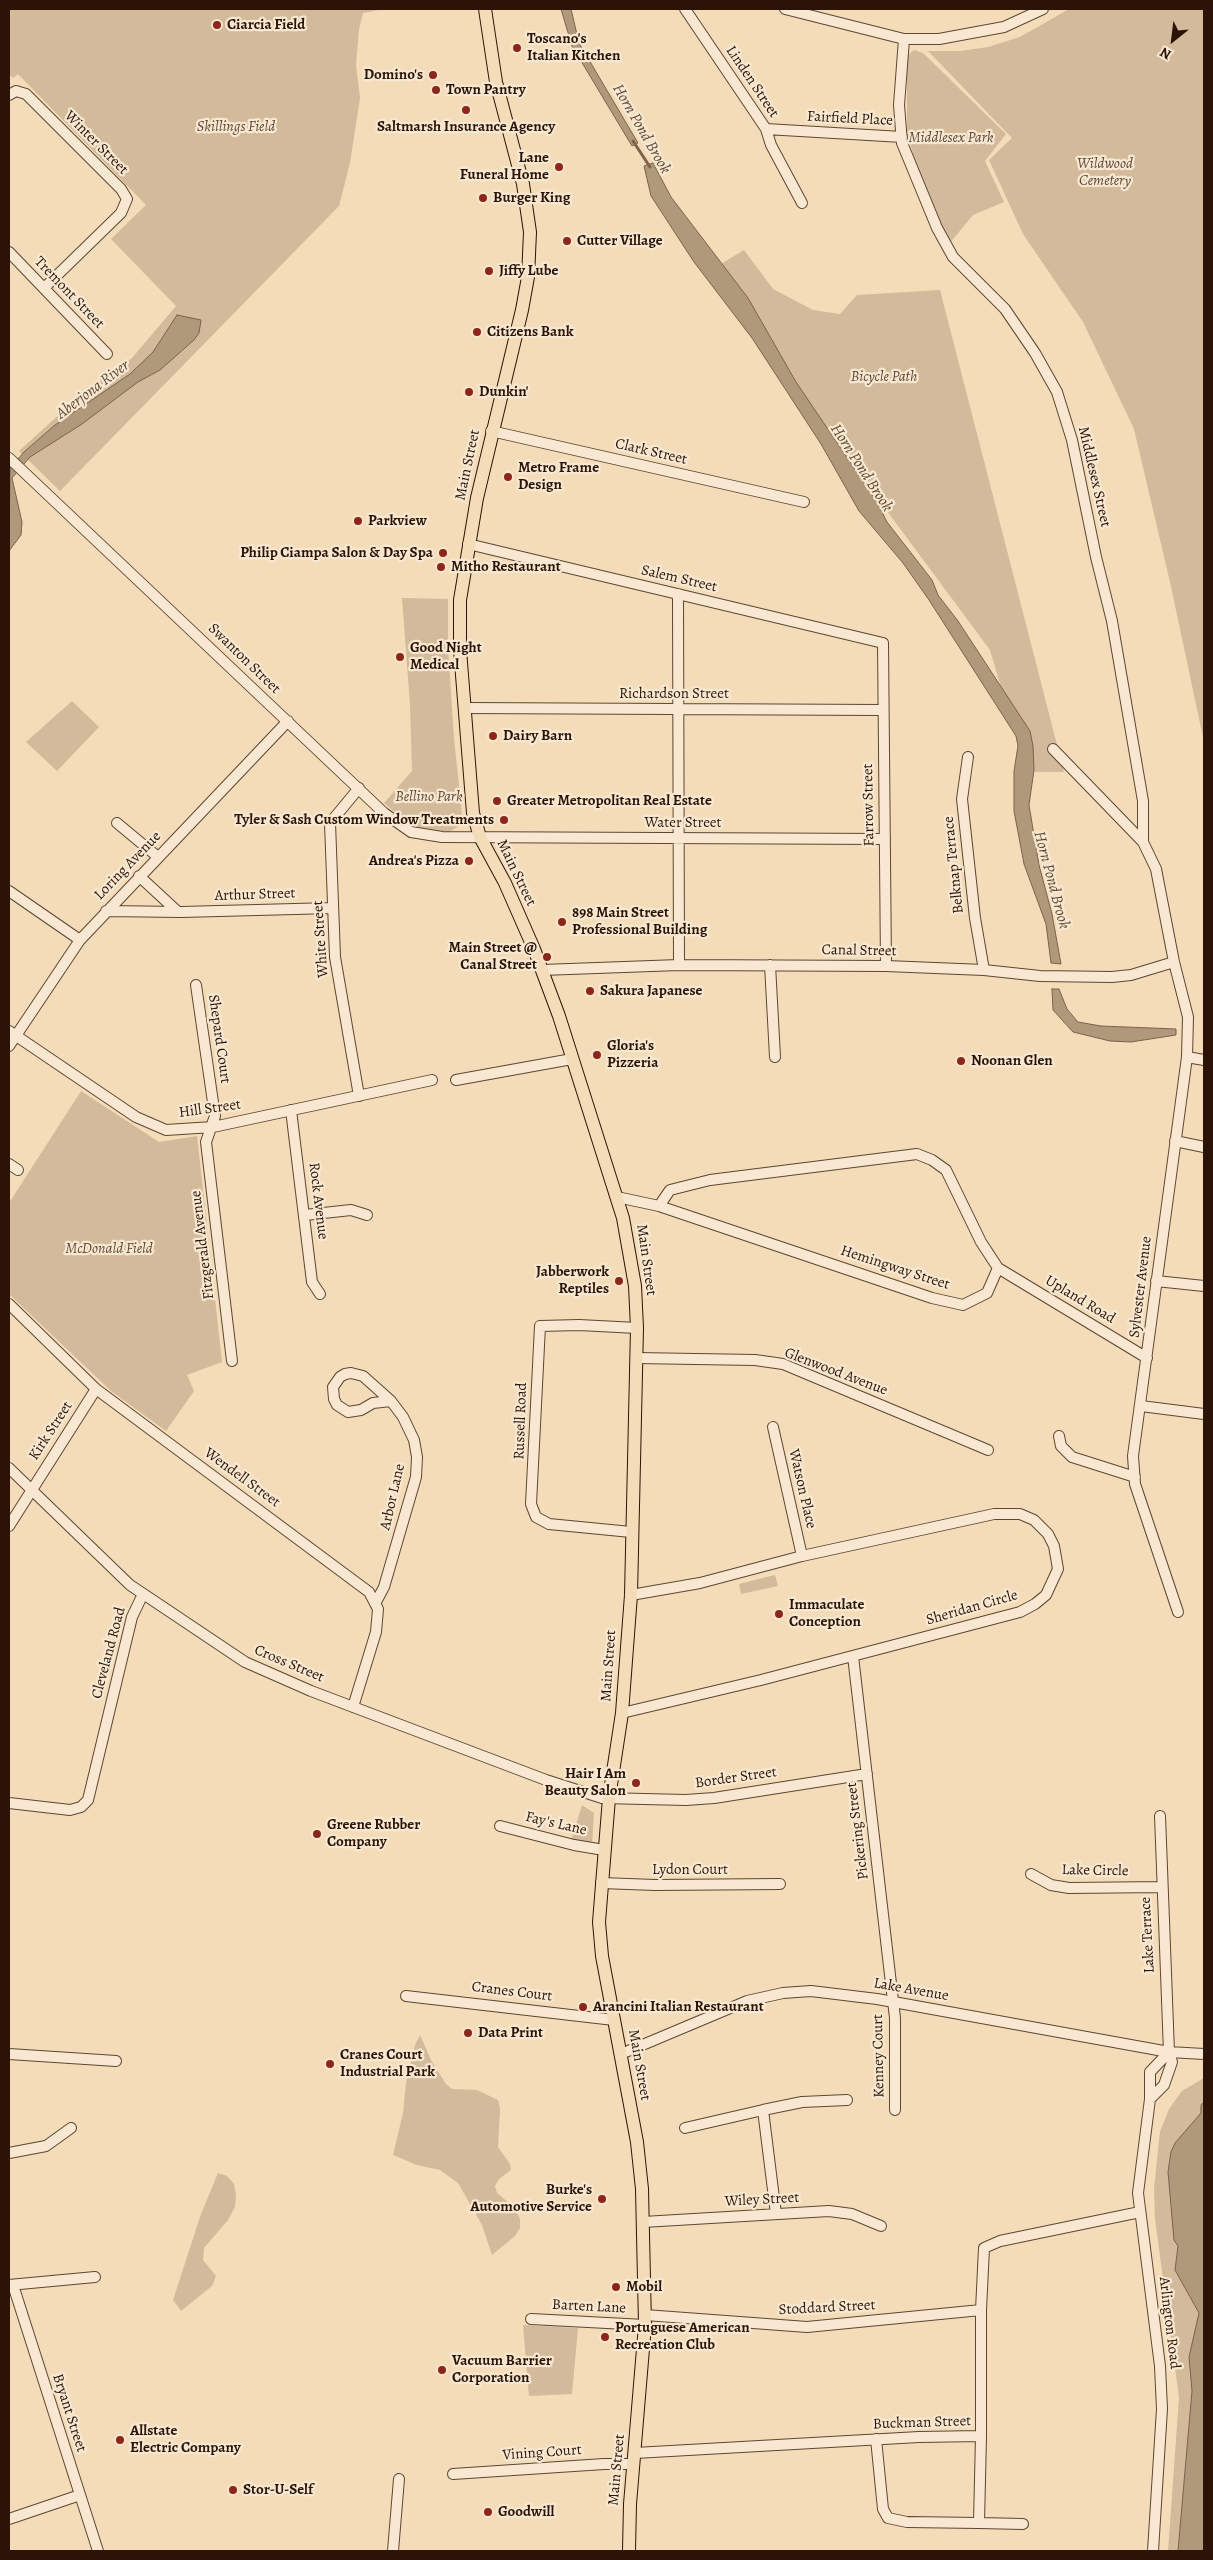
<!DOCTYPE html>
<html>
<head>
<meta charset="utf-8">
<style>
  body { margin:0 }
  #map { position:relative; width:1213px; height:2560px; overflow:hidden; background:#f4dcb8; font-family:Alegreya,serif }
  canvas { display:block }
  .frame { position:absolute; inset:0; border:10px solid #2b1405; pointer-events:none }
  .north { position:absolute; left:1148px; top:15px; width:50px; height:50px; -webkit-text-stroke:4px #f8e8d1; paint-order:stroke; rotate:209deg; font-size:14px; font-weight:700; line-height:20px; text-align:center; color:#2b1405 }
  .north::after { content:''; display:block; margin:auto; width:18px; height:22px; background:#2b1405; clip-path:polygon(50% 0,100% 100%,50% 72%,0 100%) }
</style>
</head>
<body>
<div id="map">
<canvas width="1213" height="2560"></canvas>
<div class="frame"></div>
<div class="north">N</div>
</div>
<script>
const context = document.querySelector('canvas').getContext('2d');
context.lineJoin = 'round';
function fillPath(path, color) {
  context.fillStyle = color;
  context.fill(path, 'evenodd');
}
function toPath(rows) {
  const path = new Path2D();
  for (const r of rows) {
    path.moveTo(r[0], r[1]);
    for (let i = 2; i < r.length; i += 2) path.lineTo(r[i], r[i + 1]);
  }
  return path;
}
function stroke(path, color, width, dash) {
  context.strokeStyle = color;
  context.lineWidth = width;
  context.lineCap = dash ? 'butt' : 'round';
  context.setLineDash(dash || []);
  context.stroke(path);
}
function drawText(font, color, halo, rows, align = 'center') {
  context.font = font + ' Alegreya,serif';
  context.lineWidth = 4.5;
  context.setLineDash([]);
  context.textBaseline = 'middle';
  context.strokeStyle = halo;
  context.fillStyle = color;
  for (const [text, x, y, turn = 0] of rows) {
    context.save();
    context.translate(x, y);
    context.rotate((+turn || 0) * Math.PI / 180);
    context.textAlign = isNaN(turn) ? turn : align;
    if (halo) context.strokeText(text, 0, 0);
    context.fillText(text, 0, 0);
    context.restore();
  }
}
const green = toPath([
  [9,9,384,9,363,13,359,29,356,65,360,98,350,163,339,206,60,491,19,451,85,391,132,358,176,306,111,239,146,205,18,74,13,78,9,74],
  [1069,9,1204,9,1204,742,1170,582,1134,429,1083,322,1023,234,989,160,1012,138,928,51,961,51,988,47,1020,37],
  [914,50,923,53,1006,134,985,161,1004,202,973,215,949,244,914,158,907,131,907,56],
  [744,250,773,289,813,310,840,314,857,295,940,290,1064,772,1026,772,990,650,784,372,706,273],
  [402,598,448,599,448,648,454,738,462,815,459,826,449,832,411,826,384,803,412,771,410,704],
  [72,701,99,727,57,771,26,742],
  [81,1091,159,1142,197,1136,222,1362,187,1375,194,1391,166,1431,111,1391,9,1294,9,1203],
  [775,1575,778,1586,741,1594,739,1584],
  [582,1805,594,1813,592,1844,571,1841],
  [420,2035,432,2062,446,2084,452,2089,477,2090,498,2100,500,2109,498,2147,510,2164,511,2170,499,2179,495,2186,497,2193,515,2208,520,2219,520,2228,515,2236,492,2255,482,2225,458,2183,440,2170,417,2165,393,2155,403,2113,406,2083,415,2045],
  [1204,2078,1204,2551,1168,2551,1179,2397,1155,2219,1154,2188,1160,2132,1169,2109,1182,2091],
  [218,2173,227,2176,234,2184,236,2195,235,2207,228,2220,204,2248,203,2260,216,2276,212,2286,181,2311,173,2300,201,2214],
  [523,2325,578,2328,572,2394,529,2396]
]);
const water = toPath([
  [561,9,571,9,579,43,638,143,632,146,572,46,561,9],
  [653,163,671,197,748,298,796,382,877,502,887,522,932,580,938,595,958,621,1030,731,1033,746,1034,770,1029,805,1039,865,1052,914,1061,964,1051,963,1046,924,1024,864,1014,811,1014,771,1018,746,1016,736,929,600,903,563,859,511,821,444,752,338,694,262,651,196,644,166,653,163],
  [177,315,201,320,199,333,194,340,160,370,138,382,82,424,30,457,12,478,22,522,21,535,9,551,10,468,24,452,55,425,130,374,153,352,177,315],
  [1052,989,1059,989,1067,1009,1078,1022,1101,1026,1176,1029,1176,1035,1131,1042,1110,1041,1073,1032,1053,1010,1052,989],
  [1204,2102,1204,2551,1178,2551,1192,2391,1189,2357,1199,2313,1175,2270,1178,2246,1174,2240,1168,2172,1171,2152,1175,2143,1201,2113,1201,2105,1204,2102]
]);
const stream = toPath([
  [633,141,650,167]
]);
const minor = toPath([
  [685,9,766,129,771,145,802,203],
  [785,9,904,39,939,39,1004,27,1043,9],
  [904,39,899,105,902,143,937,228,953,257,1005,309,1035,353,1057,392,1072,440,1096,557,1112,621,1143,801,1143,842,1156,869,1174,962,1188,1017,1187,1057,1133,1456,1135,1484,1178,1612],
  [9,95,16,91,26,94,121,189,127,199,121,213,44,288],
  [766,129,902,137],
  [9,252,107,354],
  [491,431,804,502],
  [9,458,384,813,411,832,442,837,885,839],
  [468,544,883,643,886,966],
  [678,594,679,965],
  [464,708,883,710],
  [1053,749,1143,842],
  [968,757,962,799,975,918,984,970],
  [117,823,158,857],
  [139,876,178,912],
  [9,891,80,940],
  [106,911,181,912,333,908],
  [770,965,775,1057],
  [542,970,679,965,886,966,984,970,1040,976,1112,977,1131,975,1174,962],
  [196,985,215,1116,206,1142,232,1361],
  [9,1031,136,1117,166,1130,213,1127,432,1080],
  [9,1046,80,940,288,721],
  [1187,1057,1204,1060],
  [456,1080,572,1059],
  [359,1096,335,957,330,823,359,788],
  [291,1110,312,1282,320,1294],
  [1175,1141,1204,1147],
  [9,1164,18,1170],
  [617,1197,659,1206,932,1298,963,1305,987,1293,998,1268],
  [659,1206,670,1190,710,1180,917,1154,932,1160,946,1170,981,1242,998,1268,1147,1358],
  [305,1215,351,1210,367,1215],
  [1156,1281,1204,1286],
  [9,1304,96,1389,369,1592,378,1609,376,1632,353,1707],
  [636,1358,755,1360,783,1364,988,1450],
  [1141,1406,1204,1414],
  [773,1427,802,1556],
  [1059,1436,1061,1446,1072,1457,1135,1477],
  [9,1468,130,1585,245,1662,311,1691,546,1780,602,1798,686,1800,714,1798,867,1774],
  [9,1526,96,1389],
  [631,1532,549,1524,536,1517,531,1504,540,1326,579,1325,637,1328],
  [376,1602,384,1587,416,1477,417,1457,414,1440,403,1417,391,1401,363,1376,351,1373,345,1374,340,1377,333,1387,334,1399,337,1405,348,1412,361,1410,373,1403,391,1401],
  [853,1656,895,2018,895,2110],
  [622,1713,761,1680,1020,1612,1035,1604,1046,1595,1058,1569,1054,1546,1048,1534,1034,1520,1020,1514,994,1514,802,1556,700,1583,631,1595],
  [9,1803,70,1810,81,1807,88,1800,132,1617,143,1594],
  [500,1826,574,1845,604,1850],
  [1031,1874,1051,1885,1069,1888,1161,1887],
  [601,1883,655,1885,780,1884],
  [406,1996,614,2020],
  [9,2054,116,2061],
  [621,2054,747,2001,783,1993,811,1991,877,1999,1169,2052,1204,2054],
  [1150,2099,1164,2085,1172,2062,1169,2052,1160,1816],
  [763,2110,802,2102,847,2100],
  [685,2128,763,2110,776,2214],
  [9,2153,46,2146,71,2128],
  [643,2222,829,2211,852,2214,881,2226],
  [9,2285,95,2277],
  [13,2285,98,2551],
  [645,2315,807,2327,981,2310],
  [531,2319,645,2325],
  [876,2439,883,2509,888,2518,907,2522,979,2523,981,2436],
  [635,2453,919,2437,981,2436,981,2310,984,2248,1000,2241,1140,2212],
  [453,2474,604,2464,634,2464],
  [9,2519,80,2495],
  [979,2523,1023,2524],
  [393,2551,399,2479],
  [1153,2551,1162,2409,1160,2366,1138,2193,1150,2099,1150,2072,1169,2052]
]);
const major = toPath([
  [485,9,496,82,523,184,530,232,528,277,522,310,477,498,460,600,460,650,473,813,480,837,505,883,534,949,559,1016,623,1218,635,1286,637,1328,631,1595,622,1713,609,1798,599,1922,602,1956,637,2142,642,2189,645,2325,630,2504,629,2551]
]);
const markers = [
  [217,25,5,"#8f2418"],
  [517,48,5,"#8f2418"],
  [433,75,5,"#8f2418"],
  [436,90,5,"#8f2418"],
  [466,110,5,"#8f2418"],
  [559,167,5,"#8f2418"],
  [483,198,5,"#8f2418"],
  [567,241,5,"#8f2418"],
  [489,271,5,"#8f2418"],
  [477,332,5,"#8f2418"],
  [469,392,5,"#8f2418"],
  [508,477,5,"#8f2418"],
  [358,521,5,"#8f2418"],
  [443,553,5,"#8f2418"],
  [441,567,5,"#8f2418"],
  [400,657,5,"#8f2418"],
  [493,736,5,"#8f2418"],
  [497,801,5,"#8f2418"],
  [504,820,5,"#8f2418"],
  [469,861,5,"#8f2418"],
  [562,922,5,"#8f2418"],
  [547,957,5,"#8f2418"],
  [590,991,5,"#8f2418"],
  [597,1055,5,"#8f2418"],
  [961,1061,5,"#8f2418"],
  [619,1281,5,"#8f2418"],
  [779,1614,5,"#8f2418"],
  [636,1783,5,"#8f2418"],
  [317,1834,5,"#8f2418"],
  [583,2007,5,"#8f2418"],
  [468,2033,5,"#8f2418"],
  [330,2064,5,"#8f2418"],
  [602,2199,5,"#8f2418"],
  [616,2287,5,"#8f2418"],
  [605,2337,5,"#8f2418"],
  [442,2370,5,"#8f2418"],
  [120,2440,5,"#8f2418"],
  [233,2490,5,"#8f2418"],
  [488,2512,5,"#8f2418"]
];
const poiNames = [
  ["Ciarcia Field",227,25],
  ["Toscano's",527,39],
  ["Italian Kitchen",527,56],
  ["Domino's",423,75,"right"],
  ["Town Pantry",446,90],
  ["Saltmarsh Insurance Agency",466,127,"center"],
  ["Lane",549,158,"right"],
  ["Funeral Home",549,175,"right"],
  ["Burger King",493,198],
  ["Cutter Village",577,241],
  ["Jiffy Lube",499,271],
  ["Citizens Bank",487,332],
  ["Dunkin'",479,392],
  ["Metro Frame",518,468],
  ["Design",518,485],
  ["Parkview",368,521],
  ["Philip Ciampa Salon & Day Spa",433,553,"right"],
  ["Mitho Restaurant",451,567],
  ["Good Night",410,648],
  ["Medical",410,665],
  ["Dairy Barn",503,736],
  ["Greater Metropolitan Real Estate",507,801],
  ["Tyler & Sash Custom Window Treatments",494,820,"right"],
  ["Andrea's Pizza",459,861,"right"],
  ["898 Main Street",572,913],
  ["Professional Building",572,930],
  ["Main Street @",537,948,"right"],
  ["Canal Street",537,965,"right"],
  ["Sakura Japanese",600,991],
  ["Gloria's",607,1046],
  ["Pizzeria",607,1063],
  ["Noonan Glen",971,1061],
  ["Jabberwork",609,1272,"right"],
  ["Reptiles",609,1289,"right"],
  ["Immaculate",789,1605],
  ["Conception",789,1622],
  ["Hair I Am",626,1774,"right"],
  ["Beauty Salon",626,1791,"right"],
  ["Greene Rubber",327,1825],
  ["Company",327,1842],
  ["Arancini Italian Restaurant",593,2007],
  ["Data Print",478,2033],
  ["Cranes Court",340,2055],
  ["Industrial Park",340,2072],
  ["Burke's",592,2190,"right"],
  ["Automotive Service",592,2207,"right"],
  ["Mobil",626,2287],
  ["Portuguese American",615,2328],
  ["Recreation Club",615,2345],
  ["Vacuum Barrier",452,2361],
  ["Corporation",452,2378],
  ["Allstate",130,2431],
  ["Electric Company",130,2448],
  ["Stor-U-Self",243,2490],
  ["Goodwill",498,2512]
];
const streetNames = [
  ["Linden Street",752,82,56],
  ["Fairfield Place",850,119,3],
  ["Winter Street",96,143,45],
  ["Tremont Street",69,293,46],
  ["Clark Street",651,452,13],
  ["Main Street",468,465,-78],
  ["Middlesex Street",1094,477,77],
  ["Salem Street",679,579,13],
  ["Swanton Street",244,659,44],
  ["Richardson Street",674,694],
  ["Farrow Street",869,805,-91],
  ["Water Street",683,823],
  ["Belknap Terrace",954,865,-96],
  ["Loring Avenue",128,866,-46],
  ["Main Street",516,873,64],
  ["Arthur Street",255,895,-2],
  ["White Street",321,939,-94],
  ["Canal Street",859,951,1],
  ["Shepard Court",219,1039,82],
  ["Hill Street",210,1109,-8],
  ["Rock Avenue",318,1201,83],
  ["Fitzgerald Avenue",203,1245,-97],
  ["Main Street",646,1260,82],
  ["Hemingway Street",895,1268,18],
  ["Sylvester Avenue",1141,1287,-83],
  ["Upland Road",1080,1300,31],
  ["Glenwood Avenue",836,1372,21],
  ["Russell Road",521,1421,-88],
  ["Kirk Street",51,1431,-57],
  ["Wendell Street",242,1478,36],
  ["Watson Place",802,1489,77],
  ["Arbor Lane",393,1497,-77],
  ["Sheridan Circle",972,1608,-16],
  ["Cleveland Road",109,1653,-75],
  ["Cross Street",289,1664,23],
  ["Main Street",609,1666,-86],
  ["Border Street",736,1778,-8],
  ["Fay's Lane",556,1824,13],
  ["Pickering Street",858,1831,-97],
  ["Lydon Court",690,1870],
  ["Lake Circle",1095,1871,1],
  ["Lake Terrace",1148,1935,-93],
  ["Lake Avenue",911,1990,10],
  ["Cranes Court",512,1992,7],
  ["Kenney Court",879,2056,-91],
  ["Main Street",639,2065,80],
  ["Wiley Street",762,2200,-3],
  ["Barten Lane",589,2307,3],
  ["Stoddard Street",827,2308,-3],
  ["Arlington Road",1169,2323,83],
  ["Bryant Street",69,2413,72],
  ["Buckman Street",922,2423,-2],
  ["Vining Court",542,2453,-4],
  ["Main Street",617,2470,-85]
];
const parkNames = [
  ["Skillings Field",236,127],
  ["Middlesex Park",951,138],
  ["Wildwood",1105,164],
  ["Cemetery",1105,181],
  ["Bicycle Path",884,377],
  ["Bellino Park",429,797],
  ["McDonald Field",109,1249]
];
const waterNames = [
  ["Horn Pond Brook",641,129,60],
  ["Aberjona River",93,390,-37],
  ["Horn Pond Brook",861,468,57],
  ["Horn Pond Brook",1051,880,75]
];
fillPath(green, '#d2ba9a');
fillPath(water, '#b0987b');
stroke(water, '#7b634c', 1);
stroke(stream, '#7b634c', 3);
stroke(minor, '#5d4632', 12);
stroke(major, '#2b1405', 14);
stroke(minor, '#f8e8d1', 10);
stroke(major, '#f4dcb8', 12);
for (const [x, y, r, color] of markers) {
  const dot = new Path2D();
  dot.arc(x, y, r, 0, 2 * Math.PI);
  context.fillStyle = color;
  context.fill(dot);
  stroke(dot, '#f8e8d1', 2);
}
drawText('bold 15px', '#2b1405', '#f8e8d1', poiNames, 'left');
drawText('15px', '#2b1405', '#f8e8d1', streetNames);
drawText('italic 15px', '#5d4632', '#f8e8d1', parkNames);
drawText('italic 16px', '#604934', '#f8e8d1', waterNames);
</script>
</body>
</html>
